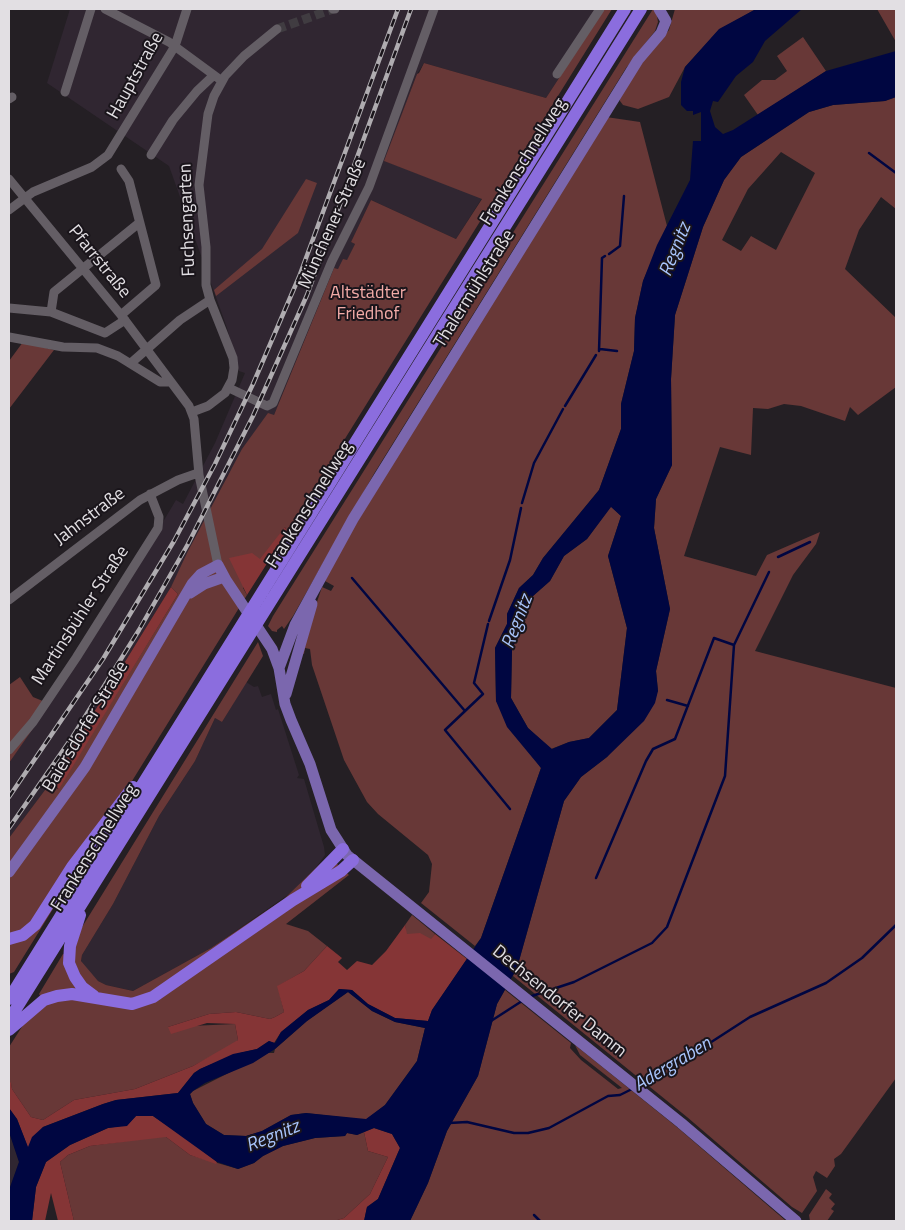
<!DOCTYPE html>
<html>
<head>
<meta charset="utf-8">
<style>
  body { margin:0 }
  #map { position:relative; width:905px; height:1230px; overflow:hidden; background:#241f24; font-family:"Titillium Web",sans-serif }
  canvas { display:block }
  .frame { position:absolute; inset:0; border:10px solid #e2dfe3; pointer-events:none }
</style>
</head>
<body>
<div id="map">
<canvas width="905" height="1230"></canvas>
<div class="frame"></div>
</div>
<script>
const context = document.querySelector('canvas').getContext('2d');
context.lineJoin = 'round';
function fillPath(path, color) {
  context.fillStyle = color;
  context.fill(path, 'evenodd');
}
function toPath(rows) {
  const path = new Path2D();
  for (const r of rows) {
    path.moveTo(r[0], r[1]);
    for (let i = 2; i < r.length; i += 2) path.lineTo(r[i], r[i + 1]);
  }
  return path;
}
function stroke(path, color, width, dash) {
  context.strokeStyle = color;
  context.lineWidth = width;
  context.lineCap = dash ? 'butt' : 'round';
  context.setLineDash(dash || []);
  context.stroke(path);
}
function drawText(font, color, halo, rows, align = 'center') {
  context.font = font + ' "Titillium Web",sans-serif';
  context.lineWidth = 4;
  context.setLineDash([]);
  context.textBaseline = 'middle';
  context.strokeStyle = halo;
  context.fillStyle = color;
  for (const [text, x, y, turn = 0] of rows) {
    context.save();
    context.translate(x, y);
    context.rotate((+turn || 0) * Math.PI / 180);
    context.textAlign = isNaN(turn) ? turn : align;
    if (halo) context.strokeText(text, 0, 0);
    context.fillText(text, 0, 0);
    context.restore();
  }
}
const built = toPath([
  [70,9,604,9,546,98,424,63,417,74,385,161,482,198,456,239,371,200,351,242,355,244,347,261,338,269,334,268,274,415,227,476,223,489,171,587,51,782,9,838,9,763,96,634,176,500,183,504,215,443,245,373,239,371,227,328,169,166,47,83],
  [246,682,254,687,258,686,262,697,271,694,276,710,278,709,299,775,297,778,304,779,324,847,325,855,315,869,295,890,211,948,133,991,106,985,98,981,83,966,81,961,82,955,113,904,159,816,195,761,215,718,222,722],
  [9,1132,19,1162,9,1190]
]);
const green = toPath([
  [604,9,612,9,287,532,285,527,243,588,247,595,14,972,9,974,9,838,51,782,58,789,178,594,171,587,188,551,242,449,268,413,274,415,334,268,338,269,343,259,347,260,355,244,351,242,371,200,456,239,482,199,384,161,417,74,419,73,424,63,546,98],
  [653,9,656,10,658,22,655,31,626,68,375,472,293,616,284,629,282,626,277,630,277,632,272,631,268,626,273,616],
  [675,9,756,9,719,30,685,67,669,97,638,109,623,105,620,101,620,96,641,62,669,30],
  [877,9,896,9,896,42],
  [803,37,826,71,758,115,744,95,762,80,775,80,787,71,777,56],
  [896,97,896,209,881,197,859,230,845,269,896,318,896,387,858,415,850,407,845,421,801,406,784,404,768,409,753,408,751,455,720,447,684,556,756,576,767,555,820,532,816,544,793,575,755,651,896,688,896,1078,841,1154,834,1159,835,1166,827,1178,816,1171,813,1177,817,1191,802,1213,792,1207,687,1117,513,976,517,968,564,801,581,777,607,757,658,691,656,671,670,609,654,528,656,499,672,465,671,379,675,315,703,227,724,180,741,157,809,112,833,105,885,101],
  [781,152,815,173,776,250,751,236,741,251,722,240,748,189],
  [606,117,640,122,667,226,643,281,635,318,634,351,621,404,621,429,599,490,543,558,533,575,519,588,507,614,507,624,495,648,496,701,541,768,481,938,475,946,421,903,429,892,432,864,428,855,378,814,367,802,344,760,312,665,310,649,305,648,304,654,300,652,322,587,331,591,334,586,325,581,338,553],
  [306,179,317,183,298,233,216,296,214,290,262,249],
  [23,342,54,350,9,409,9,361],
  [611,506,621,516,608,556,627,628,617,710,589,738,569,742,551,749,528,728,511,698,512,650,533,596,550,581,564,556,587,539],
  [258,642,263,656,222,722,215,718,195,761,159,816,113,904,82,955,81,961,98,981,106,985,133,991,211,948,284,899,321,863,334,861,349,875,286,924,308,931,327,946,304,971,278,986,284,1012,275,1017,270,1019,236,1012,209,1014,168,1027,235,1024,238,1040,233,1045,193,1066,135,1089,74,1100,43,1120,31,1117,12,1089,11,1083,9,1084,9,1047,41,997,39,994,63,954,71,954,79,932],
  [20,677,33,697,50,704,9,763,9,685],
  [412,915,435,934,431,940,406,934,405,925],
  [505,990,571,1043,570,1048,581,1060,618,1089,622,1088,580,1055,575,1045,678,1128,786,1221,410,1221,428,1183,447,1131,478,1076,497,1004],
  [348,992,372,1011,395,1022,425,1028,417,1061,385,1105,366,1120,306,1113,291,1115,262,1131,246,1136,224,1135,206,1124,193,1103,190,1094,193,1091,268,1053,274,1053,275,1049,307,1021],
  [364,1132,368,1151,388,1157,370,1194,344,1218,334,1221,74,1221,60,1162,68,1155,90,1146,162,1136,166,1137,190,1155,238,1169,254,1163,263,1156,283,1146,315,1138,345,1136,347,1133,357,1135],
  [826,1189,832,1194,829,1198,835,1204,831,1209,834,1211,827,1221,810,1221,809,1215]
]);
const forest = toPath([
  [285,527,287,532,247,595,229,558,252,553,260,559],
  [171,587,178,594,59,789,51,782],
  [405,925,407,934,420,933,431,939,435,934,467,959,432,1010,428,1021,395,1018,368,1004,352,990,339,989,329,1000,308,1010,281,1032,274,1043,269,1041,257,1049,240,1053,200,1069,194,1073,178,1093,116,1100,103,1104,43,1127,28,1148,17,1119,9,1108,9,1084,11,1082,12,1089,31,1117,43,1120,74,1100,135,1089,193,1066,238,1040,235,1024,207,1023,171,1034,168,1027,209,1014,236,1012,270,1019,275,1017,284,1012,277,986,304,971,327,946,342,958,338,962,347,970,357,961,372,965,386,951],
  [136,1116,153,1116,190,1141,217,1162,216,1164,190,1155,166,1137,90,1146,68,1155,60,1162,74,1221,58,1221,51,1193,45,1221,32,1221,36,1187,46,1162,70,1145,108,1128,127,1125],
  [374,1128,392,1134,400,1148,378,1199,367,1207,364,1221,334,1221,344,1218,370,1194,388,1157,368,1151,364,1132]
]);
const water = toPath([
  [756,9,802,9,765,41,753,62,736,76,718,102,713,101,710,111,715,127,723,134,733,130,826,71,896,51,896,97,885,101,833,105,809,112,741,157,724,180,703,227,675,315,671,379,672,465,656,499,654,528,670,609,656,671,658,691,655,703,644,721,607,757,581,777,564,801,517,968,497,1004,478,1076,447,1131,428,1183,410,1221,364,1221,367,1207,378,1199,400,1148,392,1134,374,1128,357,1135,347,1133,345,1136,315,1138,283,1146,263,1156,254,1163,238,1169,217,1162,153,1116,136,1116,127,1126,108,1128,70,1145,46,1162,36,1187,32,1221,9,1221,9,1190,19,1162,9,1132,9,1108,17,1119,28,1147,32,1137,43,1127,103,1104,116,1100,178,1093,194,1073,200,1069,233,1054,257,1049,269,1041,275,1043,281,1032,308,1010,329,1000,339,989,352,990,368,1004,395,1018,428,1021,432,1010,481,938,541,768,507,727,496,701,495,648,507,624,507,614,519,588,533,575,543,558,599,490,621,429,621,404,634,351,635,318,643,281,657,245,690,180,693,141,701,141,701,112,693,115,693,111,687,111,681,105,681,82,685,67,719,29],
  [611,507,621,516,608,556,627,628,617,710,589,738,569,742,552,749,528,728,511,698,512,650,533,596,550,581,564,556,587,539],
  [348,992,372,1011,395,1022,425,1028,417,1061,385,1105,366,1119,306,1113,291,1115,262,1131,246,1136,224,1135,206,1124,193,1103,190,1094,193,1091,205,1083,253,1063,275,1049,307,1021]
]);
const stream = toPath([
  [869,153,896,173],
  [609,254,620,246,624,196],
  [600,349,617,351],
  [599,351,602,258,605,256],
  [565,406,596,355],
  [522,503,534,463,563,409],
  [778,557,810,542],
  [352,578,465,711],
  [489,621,510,560,521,508],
  [488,624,474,683,483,694,445,730,510,809],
  [667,700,688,706],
  [596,878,646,761,653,749,675,739,714,638,734,645],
  [529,997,574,982,652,943,667,927,725,776,734,645,769,572],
  [491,1021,522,1001],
  [638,1084,648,1076,685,1059,750,1017,826,983,862,958,896,925],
  [449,1123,467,1122,514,1133,528,1133,549,1128,608,1096,620,1095,634,1088],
  [534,1215,540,1221]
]);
const minorTunnel = toPath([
  [277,29,333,9]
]);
const minor = toPath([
  [105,9,169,42,222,81],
  [333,9,335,9],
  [557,74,600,9],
  [65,92,91,9],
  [9,99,12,97],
  [151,155,173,120,197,91,214,75],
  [9,179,121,315,189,406,194,419,199,475,218,565],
  [9,210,33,192,92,167,108,155,175,46,187,9],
  [9,308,51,312,105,333,125,320],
  [51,312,54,292,139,223],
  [121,315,156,285,129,181,121,169],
  [9,337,63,347,97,348,118,356,160,382,170,382],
  [131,363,180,320,210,300],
  [229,388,267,406,273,403,332,261,369,187,434,9],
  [192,412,208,406,225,393,232,380,234,368,233,358,210,300,206,285,206,247,199,185,208,114,214,96,225,76,244,56,277,29],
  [9,600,140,500,178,480,198,473],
  [9,750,33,722,76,658,158,528,159,517,150,494]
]);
const major = toPath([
  [190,593,204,584,224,577],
  [279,668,295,625,353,519,638,60,661,33,666,21,659,9],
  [286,694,312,604],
  [9,872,85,767,192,584,201,574,218,565,226,580,272,649,279,668,285,704,291,720,310,764,331,830,347,855,681,1123,796,1221]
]);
const highway = toPath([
  [307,886,343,849],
  [80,915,70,946,69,963,75,977,82,987,94,996],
  [9,939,23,935,35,925,72,867,133,787],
  [9,999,625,9],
  [9,1020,641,9],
  [9,1030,44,1000,57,996,72,994,132,1004,153,997,293,900,341,871,353,860]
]);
const rail = toPath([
  [9,797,103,659,174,541,215,464,253,384,299,277,398,9],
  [9,828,73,736,139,630,188,544,253,416,307,295,411,9]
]);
const streetNames = [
  ["Hauptstraße",136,76,-61],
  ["Frankenschnellweg",524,162,-58],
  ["Fuchsengarten",188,220,-92],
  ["Münchener Straße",333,224,-66],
  ["Pfarrstraße",99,262,51],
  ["Thalermühlstraße",475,289,-58],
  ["Frankenschnellweg",310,505,-58],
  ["Jahnstraße",90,517,-37],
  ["Martinsbühler Straße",81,616,-57],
  ["Baiersdorfer Straße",86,727,-59],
  ["Frankenschnellweg",95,848,-58],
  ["Dechsendorfer Damm",559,1002,39]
];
const parkNames = [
  ["Altstädter",368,294],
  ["Friedhof",368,315]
];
const waterNames = [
  ["Regnitz",676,250,-68],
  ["Regnitz",518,622,-69],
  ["Adergraben",673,1065,-31],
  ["Regnitz",273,1137,-22]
];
fillPath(built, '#302631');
fillPath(green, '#683837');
fillPath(forest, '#853536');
fillPath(water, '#000641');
stroke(stream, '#000641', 2.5);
stroke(minorTunnel, '#403c41', 9, [9, 4.5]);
stroke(minor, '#645e65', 9);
stroke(major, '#7b67ae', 11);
stroke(highway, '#8b6dde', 12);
stroke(rail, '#afacb0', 4.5);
stroke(rail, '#1a151b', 2.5, [8]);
drawText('18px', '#e2dfe3', '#1a151b', streetNames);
drawText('18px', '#f2aba7', '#1a151b', parkNames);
drawText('italic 19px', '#a8c4fb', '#1a151b', waterNames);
</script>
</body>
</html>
